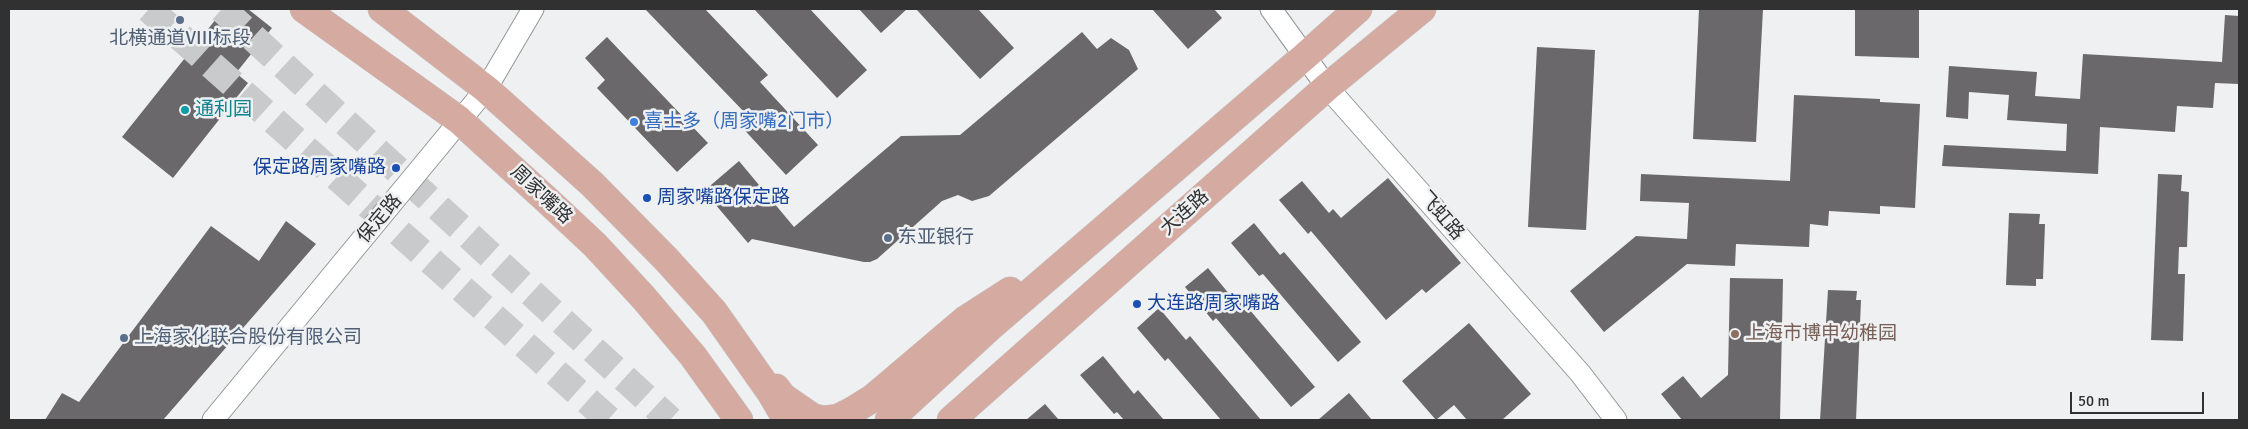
<!DOCTYPE html>
<html>
<head>
<meta charset="utf-8">
<style>
  body { margin:0 }
  #map { position:relative; width:2248px; height:429px; overflow:hidden; background:#eef0f2; font-family:Signika,sans-serif }
  canvas { display:block }
  .frame { position:absolute; inset:0; border:10px solid #313132; pointer-events:none }
  .scale { position:absolute; left:2070px; top:392px; width:134px; height:22px; box-sizing:border-box; border:2px solid #313132; border-top:0; padding-left:6px; font-size:15px; line-height:18px; white-space:nowrap; color:#313132; -webkit-text-stroke:4px #eef0f2; paint-order:stroke }
</style>
</head>
<body>
<div id="map">
<canvas width="2248" height="429"></canvas>
<div class="frame"></div>
<div class="scale">50 m</div>
</div>
<script>
const context = document.querySelector('canvas').getContext('2d');
context.lineJoin = 'round';
function fillPath(path, color) {
  context.fillStyle = color;
  context.fill(path, 'evenodd');
}
function toPath(rows) {
  const path = new Path2D();
  for (const r of rows) {
    path.moveTo(r[0], r[1]);
    for (let i = 2; i < r.length; i += 2) path.lineTo(r[i], r[i + 1]);
  }
  return path;
}
function stroke(path, color, width, dash) {
  context.strokeStyle = color;
  context.lineWidth = width;
  context.lineCap = dash ? 'butt' : 'round';
  context.setLineDash(dash || []);
  context.stroke(path);
}
function drawText(font, color, halo, rows, align = 'center') {
  context.font = font + ' Signika,"Noto Sans SC",sans-serif';
  context.lineWidth = 5;
  context.setLineDash([]);
  context.textBaseline = 'middle';
  context.strokeStyle = halo;
  context.fillStyle = color;
  for (const [text, x, y, turn = 0] of rows) {
    context.save();
    context.translate(x, y);
    context.rotate((+turn || 0) * Math.PI / 180);
    context.textAlign = isNaN(turn) ? turn : align;
    if (halo) context.strokeText(text, 0, 0);
    context.fillText(text, 0, 0);
    context.restore();
  }
}
const building = toPath([
  [224,9,248,9,272,28,236,73,248,83,173,178,122,137],
  [645,9,705,9,768,75,760,82,818,145,786,175,738,123,747,115],
  [754,9,810,9,867,70,837,98],
  [859,9,907,9,881,33],
  [916,9,978,9,1014,48,980,79],
  [1152,9,1214,9,1222,18,1188,49],
  [1699,9,1763,9,1756,142,1693,139],
  [1855,9,1919,9,1919,58,1855,56],
  [2225,15,2239,16,2239,84,2215,83,2213,108,2177,106,2175,132,2100,127,2098,174,1942,166,1944,145,2066,151,2067,124,2007,120,2009,95,1969,92,1968,119,1946,117,1949,66,2037,72,2035,96,2080,99,2083,54,2222,62],
  [1082,32,1097,49,1111,38,1129,50,1138,69,989,196,972,201,958,195,942,201,877,259,870,262,864,262,752,239,748,243,704,191,739,161,794,227,901,136,960,135],
  [607,37,708,143,677,172,597,88,605,80,585,58],
  [1537,47,1595,50,1586,230,1528,227],
  [1794,95,1880,99,1880,102,1920,104,1915,208,1880,206,1880,214,1829,211,1828,226,1810,224,1809,247,1736,244,1735,266,1687,264,1604,332,1570,291,1636,236,1687,239,1689,203,1640,201,1641,174,1790,181],
  [2158,174,2182,175,2181,191,2189,192,2187,247,2179,247,2178,274,2185,274,2183,341,2151,340],
  [1388,178,1461,263,1426,293,1422,289,1386,320,1311,231,1308,234,1279,200,1302,181,1329,213,1333,209,1341,218],
  [2009,213,2040,214,2039,224,2045,224,2043,279,2036,279,2036,286,2006,285],
  [286,221,316,244,163,420,45,420,62,393,79,402,211,226,259,261],
  [1254,223,1280,255,1284,252,1361,342,1338,362,1263,274,1259,276,1231,243],
  [1208,268,1234,300,1238,296,1315,387,1291,407,1216,318,1213,321,1185,287],
  [1730,278,1783,279,1780,420,1682,420,1661,394,1683,376,1701,398,1728,375],
  [1828,290,1857,291,1856,300,1861,300,1856,420,1820,420],
  [1159,308,1186,340,1190,336,1261,420,1221,420,1168,358,1165,361,1137,328],
  [1469,323,1531,394,1502,420,1467,420,1454,405,1436,420,1402,381],
  [1103,356,1134,394,1138,390,1164,420,1124,420,1117,412,1114,414,1080,375],
  [1349,393,1372,420,1318,420],
  [1045,404,1059,420,1026,420]
]);
const highwayTunnel = toPath([
  [149,9,609,420],
  [222,9,670,420]
]);
const street = toPath([
  [1271,9,1327,87,1580,373,1616,420],
  [213,420,486,89,533,9]
]);
const primary = toPath([
  [304,9,459,120,548,201,595,245,643,297,693,356,739,420],
  [382,9,486,89,592,184,666,259,714,312,771,393,787,420],
  [776,388,783,397,812,417,823,420,838,418,852,411,873,398,965,320,1010,291],
  [889,420,990,327,1304,57,1358,9],
  [951,420,1327,87,1422,9]
]);
const markers = [
  [180,20,5,"#5c6f8a"],
  [185,110,5,"#0f9aa8"],
  [634,122,5,"#3f7fe0"],
  [396,168,5,"#1a4fb4"],
  [647,198,5,"#1a4fb4"],
  [888,238,5,"#5c6f8a"],
  [1137,304,5,"#1a4fb4"],
  [1735,334,5,"#8d6e63"],
  [124,338,5,"#5c6f8a"]
];
const serviceNames = [
  ["北横通道VIII标段",180,39,"center"],
  ["东亚银行",898,238],
  ["上海家化联合股份有限公司",134,338]
];
const cultureNames = [
  ["通利园",195,110]
];
const shopNames = [
  ["喜士多（周家嘴2门市）",644,122]
];
const transitNames = [
  ["保定路周家嘴路",386,168,"right"],
  ["周家嘴路保定路",657,198],
  ["大连路周家嘴路",1147,304]
];
const streetNames = [
  ["周家嘴路",541,195,43],
  ["大连路",1185,213,-42],
  ["飞虹路",1441,216,49],
  ["保定路",380,219,-50]
];
const educationNames = [
  ["上海市博申幼稚园",1745,334]
];
fillPath(building, '#6a686a');
stroke(highwayTunnel, '#c8cacc', 28, [28, 14]);
stroke(street, '#939597', 23);
stroke(primary, '#c9c9ca', 29);
stroke(street, '#fff', 21);
stroke(primary, '#d5aaa1', 28);
for (const [x, y, r, color] of markers) {
  const dot = new Path2D();
  dot.arc(x, y, r, 0, 2 * Math.PI);
  context.fillStyle = color;
  context.fill(dot);
  stroke(dot, '#eef0f2', 2);
}
drawText('19px', '#4e5e75', '#eef0f2', serviceNames, 'left');
drawText('19px', '#0d838f', '#eef0f2', cultureNames, 'left');
drawText('19px', '#366cbe', '#eef0f2', shopNames, 'left');
drawText('19px', '#164399', '#eef0f2', transitNames, 'left');
drawText('19px', '#313132', '#eef0f2', streetNames);
drawText('19px', '#785e54', '#eef0f2', educationNames, 'left');
</script>
</body>
</html>
